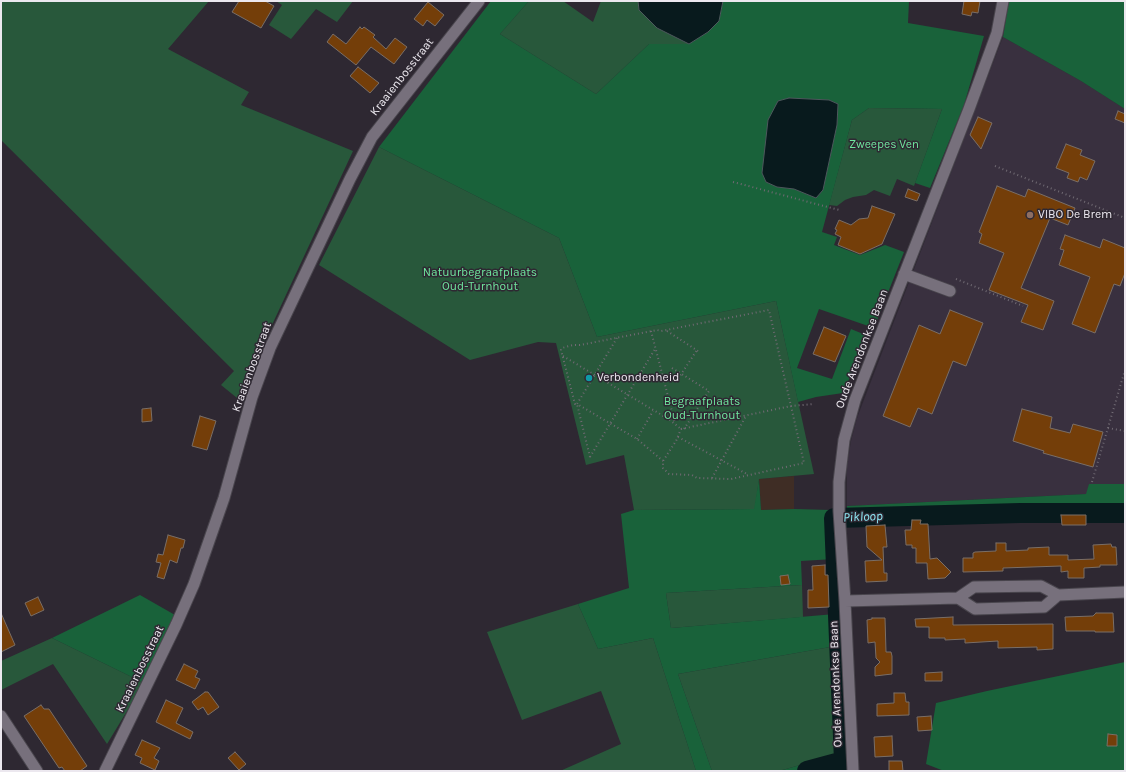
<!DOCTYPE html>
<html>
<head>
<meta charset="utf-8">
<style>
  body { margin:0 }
  #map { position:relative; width:1126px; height:772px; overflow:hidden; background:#2e2832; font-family:Karla,sans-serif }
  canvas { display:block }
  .frame { position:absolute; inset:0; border:2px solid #ece8ef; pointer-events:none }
</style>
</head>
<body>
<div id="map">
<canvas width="1126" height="772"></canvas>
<div class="frame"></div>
</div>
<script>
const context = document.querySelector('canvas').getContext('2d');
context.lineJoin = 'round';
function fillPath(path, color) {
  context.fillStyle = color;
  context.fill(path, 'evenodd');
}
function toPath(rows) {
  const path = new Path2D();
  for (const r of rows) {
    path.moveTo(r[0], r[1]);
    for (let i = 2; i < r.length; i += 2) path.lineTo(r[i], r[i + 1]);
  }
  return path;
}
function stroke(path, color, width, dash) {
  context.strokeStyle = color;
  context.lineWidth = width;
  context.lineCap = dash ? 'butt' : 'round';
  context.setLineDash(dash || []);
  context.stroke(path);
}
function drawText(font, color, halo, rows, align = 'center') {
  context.font = font + ' Karla,sans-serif';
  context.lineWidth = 3;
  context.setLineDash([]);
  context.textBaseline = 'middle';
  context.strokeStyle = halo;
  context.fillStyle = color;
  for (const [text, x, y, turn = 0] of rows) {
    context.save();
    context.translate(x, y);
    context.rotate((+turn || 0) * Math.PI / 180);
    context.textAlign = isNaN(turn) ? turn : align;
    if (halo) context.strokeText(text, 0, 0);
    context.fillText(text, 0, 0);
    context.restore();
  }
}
const commercial = toPath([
  [794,476,794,509,761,510,759,479]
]);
const built = toPath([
  [1003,37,1081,81,1125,109,1125,484,1090,484,1087,494,847,506,847,466,851,441,857,418]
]);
const green = toPath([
  [1,1,209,1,168,49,249,92,241,105,353,151,251,370,242,402,221,385,234,371,1,140],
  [276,1,353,1,337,22,316,9,291,39,269,25,282,5],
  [529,1,563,1,593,22,601,1,638,1,639,10,657,28,689,44,649,44,596,94,500,34],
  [869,108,942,109,914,186,897,179,890,196,874,190,866,195,853,197,845,200,837,206,829,205,852,120],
  [379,147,559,238,597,337,776,301,814,474,759,479,755,509,634,510,624,455,586,465,556,343,538,342,470,360,319,265],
  [802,585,803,617,671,628,666,593],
  [578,604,598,649,653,638,696,771,560,771,621,744,601,691,522,720,487,632],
  [52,638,144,683,107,744,53,664,1,690,1,661],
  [836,646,839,754,779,771,712,771,678,674]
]);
const forest = toPath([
  [491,1,529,1,500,34,596,94,649,44,689,44,708,32,719,21,723,1,909,1,908,23,984,36,964,105,930,188,915,183,942,109,869,108,852,120,822,232,837,237,834,245,860,255,885,245,904,252,874,328,819,309,797,368,832,379,851,329,868,336,843,393,816,397,798,402,776,301,597,337,559,238,379,147],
  [789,98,829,100,838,104,837,125,823,190,816,198,794,189,777,187,766,182,762,173,778,101],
  [1009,1,1125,1,1125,109,1081,81,1003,37],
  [759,479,761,510,794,509,831,510,834,559,801,561,802,585,666,593,671,628,835,614,836,646,678,674,712,771,696,771,653,638,598,649,578,604,629,588,621,514,634,510,754,509],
  [1089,484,1125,484,1125,514,1020,513,847,518,847,506,1086,494],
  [140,595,175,615,144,683,52,638],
  [1125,662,1125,771,944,771,926,764,936,703,987,691],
  [839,754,845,771,779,771]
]);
const water = toPath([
  [638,1,723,1,719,21,708,32,689,44,657,28,639,10,638,1],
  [789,98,829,100,838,104,837,125,823,190,816,198,794,189,777,187,766,182,762,173,768,120,778,101,789,98]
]);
const river = toPath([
  [807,771,844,761,834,518,1020,513,1125,513]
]);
const building = toPath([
  [239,1,265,1,274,6,261,28,232,12,239,1],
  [964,1,980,1,978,13,972,12,971,16,962,14,964,1],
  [428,2,444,15,435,26,427,20,423,26,414,19,428,2],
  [360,27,362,29,364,27,375,35,373,37,386,49,395,38,407,47,394,64,371,47,356,65,327,42,333,34,346,44,360,27],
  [358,67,379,83,370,93,350,76,358,67],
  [1118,111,1125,114,1125,123,1115,119,1118,111],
  [978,117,992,123,981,149,970,135,978,117],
  [1066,144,1082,150,1080,155,1095,161,1087,180,1080,177,1078,182,1067,178,1069,173,1056,168,1066,144],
  [997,186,1025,197,1028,189,1075,208,1068,225,1050,218,1021,288,1054,301,1043,330,1021,322,1028,305,989,290,1004,253,979,243,982,234,979,232,997,186],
  [908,189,920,194,917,201,905,197,908,189],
  [872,206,895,214,882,244,860,254,838,245,841,237,835,234,837,230,835,229,839,220,851,225,859,219,868,218,872,206],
  [1065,235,1100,248,1103,239,1125,248,1125,273,1120,286,1114,284,1095,333,1072,324,1090,277,1059,265,1064,250,1060,249,1065,235],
  [950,310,983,323,966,366,953,361,932,414,918,408,910,427,883,416,919,325,940,334,950,310],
  [824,327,846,336,835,362,813,354,824,327],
  [151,408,152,421,142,422,142,409,151,408],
  [1022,409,1052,417,1050,428,1070,433,1073,424,1103,432,1093,467,1043,453,1044,451,1013,441,1022,409],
  [200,416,216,421,207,450,192,446,200,416],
  [1061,515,1086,515,1086,525,1062,525,1061,515],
  [912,520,921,520,920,524,928,524,930,559,937,558,951,572,945,578,928,579,927,563,916,563,916,548,912,548,912,545,906,545,905,530,911,530,912,520],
  [885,525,887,547,883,547,884,573,887,573,887,581,866,582,865,561,882,560,867,547,866,526,885,525],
  [168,535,185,540,183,548,181,548,177,563,170,560,164,579,157,577,161,563,156,562,158,554,163,555,168,535],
  [996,543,1006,543,1006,551,1028,550,1028,548,1049,547,1049,555,1068,555,1068,560,1094,559,1093,545,1111,544,1112,547,1116,547,1117,565,1100,565,1100,567,1084,568,1084,578,1068,578,1068,571,1061,572,1061,566,1003,568,1003,571,963,572,963,558,973,558,973,553,975,552,996,551,996,543],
  [825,565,825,575,828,575,829,607,808,608,808,590,813,590,812,566,825,565],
  [788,575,790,584,781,585,780,576,788,575],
  [38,597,44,610,31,616,25,603,38,597],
  [1,613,15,645,1,652,1,613],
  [1096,613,1113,613,1114,632,1095,632,1095,631,1066,631,1065,617,1093,616,1096,613],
  [953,617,953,625,1053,624,1053,649,1037,650,1037,647,998,648,998,641,965,643,965,639,945,640,945,638,929,638,929,627,916,627,915,619,953,617],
  [872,618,885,618,886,652,891,652,892,656,892,674,875,676,875,667,880,662,876,658,875,642,868,643,867,620,872,619,872,618],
  [184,664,198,671,195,677,200,679,195,689,176,680,184,664],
  [942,672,942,681,925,681,925,673,942,672],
  [205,692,208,692,219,707,208,715,203,707,198,710,192,702,205,692],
  [894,693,905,693,906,702,909,702,909,715,877,716,877,704,894,703,894,693],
  [166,700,183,708,176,723,193,732,190,739,156,722,166,700],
  [41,705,44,709,49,709,87,766,80,771,65,771,62,767,59,768,24,716,41,705],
  [931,716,932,730,918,731,917,717,931,716],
  [1108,734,1117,735,1117,746,1107,746,1108,734],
  [892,736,893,756,875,757,874,737,892,736],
  [142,740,160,748,154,758,159,761,155,770,140,763,142,758,135,755,142,740],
  [235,752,246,764,239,770,228,758,235,752],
  [889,761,902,761,903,771,889,771,889,761]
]);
const path = toPath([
  [995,166,1125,218],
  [733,182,839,210],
  [956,279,1023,306],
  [651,331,675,423],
  [667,331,698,351],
  [617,338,577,404,637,439,663,461],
  [563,356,670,420,681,429],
  [672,368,709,391,684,429],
  [676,382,697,350],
  [1108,428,1125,431],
  [681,429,791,406,814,404],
  [678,437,747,474],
  [637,439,653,411],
  [590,457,577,404,575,404,561,350,562,348,573,345,580,345,657,330,661,331,769,310,804,463,731,479,697,478,692,475,669,474,663,468,663,461,676,441,681,429],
  [590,457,655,349],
  [712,478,746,416],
  [1092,482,1125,370]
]);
const minor = toPath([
  [904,274,950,291],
  [958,598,974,587,1041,586,1058,595],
  [845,601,958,598,975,609,1044,607,1058,595,1125,592],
  [1,716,37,771],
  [105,771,176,625,194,584,224,498,252,397,270,348,350,179,372,137,479,1],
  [853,771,845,601,839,511,839,482,844,440,855,400,969,109,997,33,1003,1]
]);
const markers = [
  [1030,215,4,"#8d6e63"],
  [589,378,4,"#0f9aa8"]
];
const streetNames = [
  ["Kraaienbosstraat",402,77,-52],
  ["Oude Arendonkse Baan",862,349,-69],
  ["Kraaienbosstraat",252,367,-70],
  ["Kraaienbosstraat",140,669,-64],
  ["Oude Arendonkse Baan",836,684,-92]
];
const parkNames = [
  ["Zweepes Ven",884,145],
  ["Natuurbegraafplaats",480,273],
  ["Oud-Turnhout",480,287],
  ["Begraafplaats",702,402],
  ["Oud-Turnhout",702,416]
];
const poiNames = [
  ["VIBO De Brem",1038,215],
  ["Verbondenheid",597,378]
];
const waterNames = [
  ["Pikloop",863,517,-2]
];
fillPath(commercial, '#3f2d25');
fillPath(built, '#39303f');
fillPath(green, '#28583b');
fillPath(forest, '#19623a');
fillPath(water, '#081a1d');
stroke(water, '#4c585c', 1);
stroke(river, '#081a1d', 20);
fillPath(building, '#743e09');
stroke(building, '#7a6e66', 1);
stroke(minor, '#49454d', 13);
stroke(path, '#706a73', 2, [1, 3]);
stroke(minor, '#77707c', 11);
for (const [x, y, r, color] of markers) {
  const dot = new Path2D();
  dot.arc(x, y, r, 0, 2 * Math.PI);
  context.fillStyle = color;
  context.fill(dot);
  stroke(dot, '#2e2832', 1.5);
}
drawText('12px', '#ece8ef', '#2e2832', streetNames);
drawText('12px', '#6fe79e', '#2e2832', parkNames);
drawText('12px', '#ece8ef', '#2e2832', poiNames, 'left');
drawText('italic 13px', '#8fecf8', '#2e2832', waterNames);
</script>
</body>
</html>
